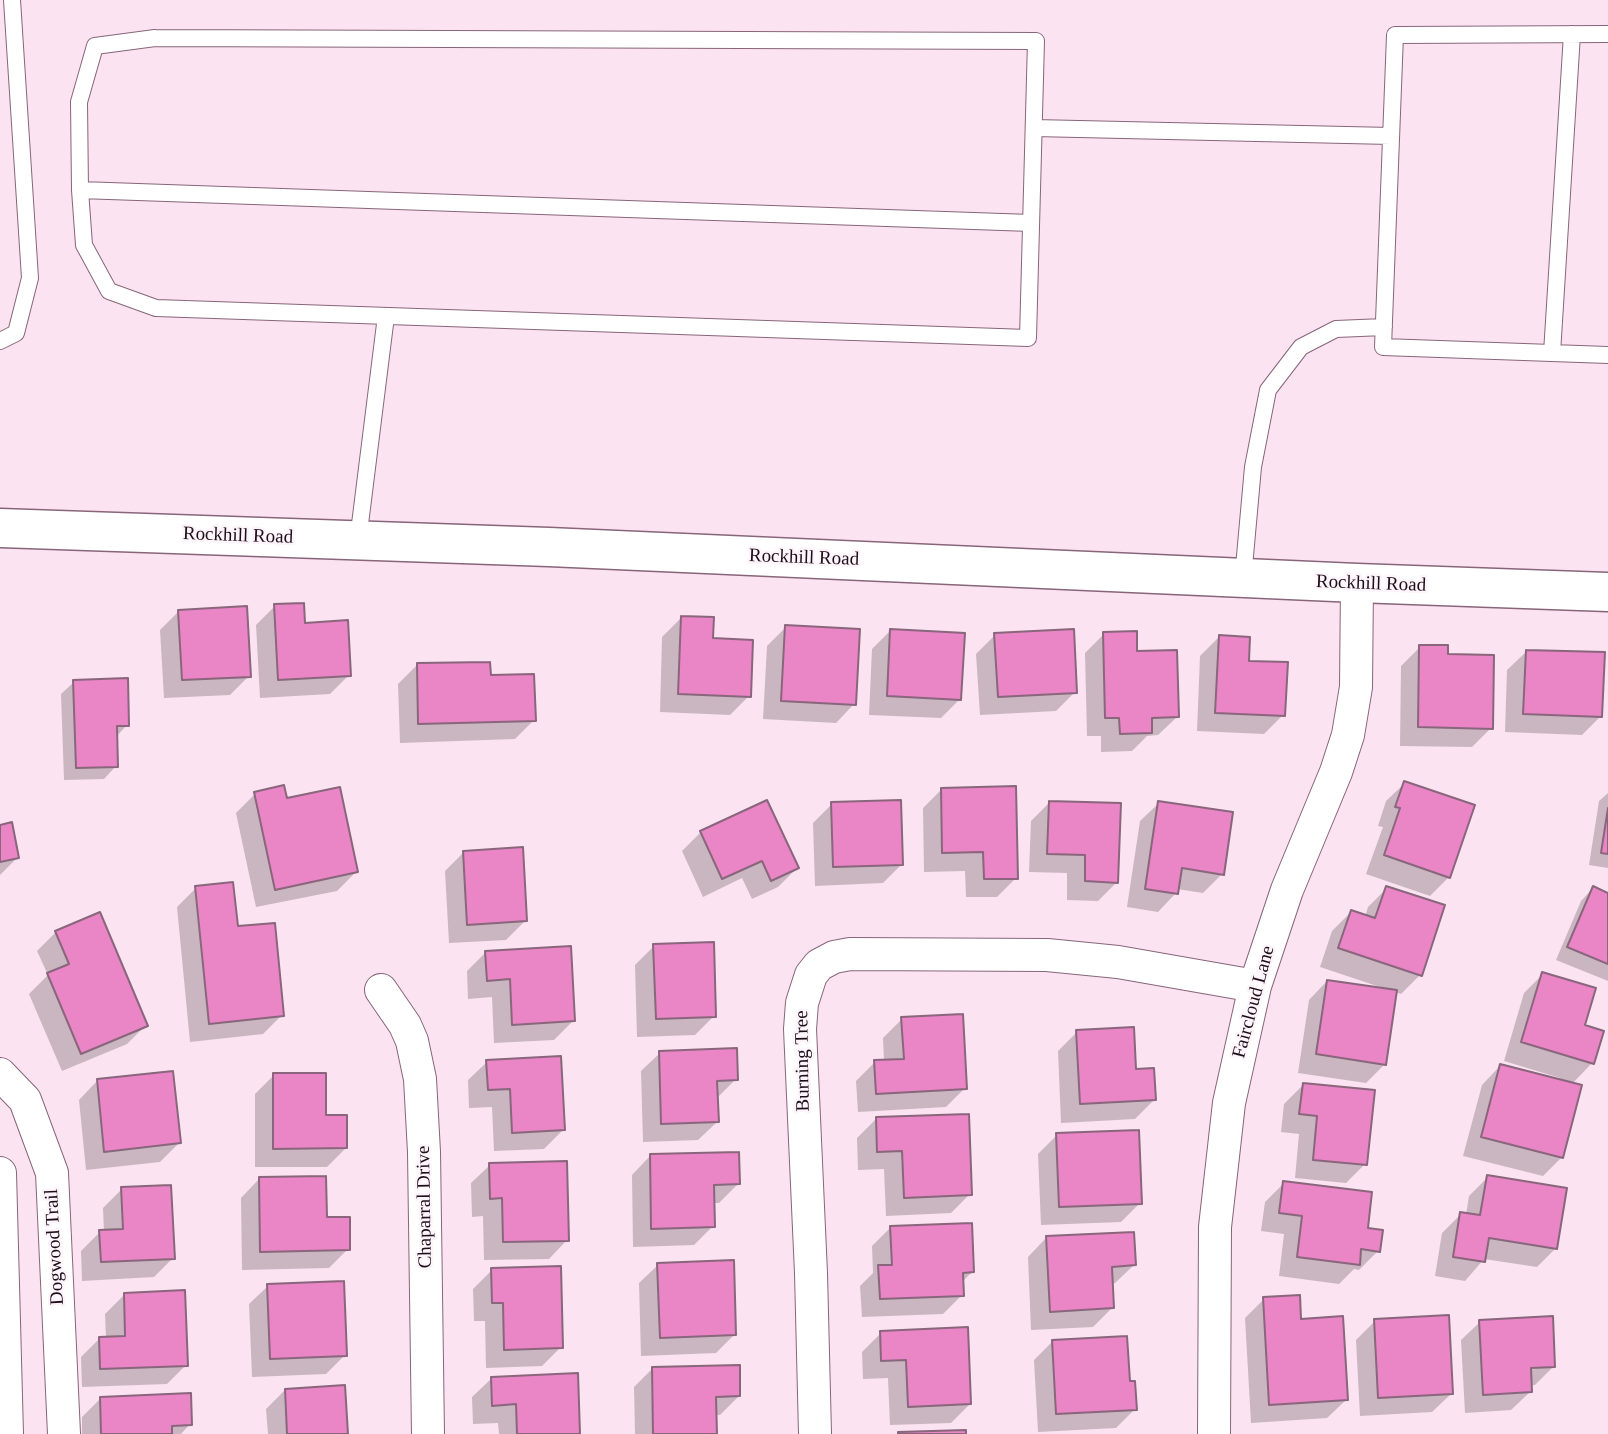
<!DOCTYPE html>
<html>
<head>
<meta charset="utf-8">
<style>
  body { margin:0 }
  canvas { display:block; background:#fbe3f1 }
</style>
</head>
<body>
<canvas width="1608" height="1434"></canvas>
<script>
const context = document.querySelector('canvas').getContext('2d');
context.lineJoin = 'round';
function fillPath(path, color) {
  context.fillStyle = color;
  context.fill(path, 'evenodd');
}
function toPath(rows) {
  const path = new Path2D();
  for (const r of rows) {
    path.moveTo(r[0], r[1]);
    for (let i = 2; i < r.length; i += 2) path.lineTo(r[i], r[i + 1]);
  }
  return path;
}
function stroke(path, color, width, dash) {
  context.strokeStyle = color;
  context.lineWidth = width;
  context.lineCap = dash ? 'butt' : 'round';
  context.setLineDash(dash || []);
  context.stroke(path);
}
function drawText(font, color, halo, rows, align = 'center') {
  context.font = font + ' Georgia,serif';
  context.lineWidth = 5;
  context.setLineDash([]);
  context.textBaseline = 'middle';
  context.strokeStyle = halo;
  context.fillStyle = color;
  for (const [text, x, y, turn = 0] of rows) {
    context.save();
    context.translate(x, y);
    context.rotate((+turn || 0) * Math.PI / 180);
    context.textAlign = isNaN(turn) ? turn : align;
    if (halo) context.strokeText(text, 0, 0);
    context.fillText(text, 0, 0);
    context.restore();
  }
}
const shadow = toPath([
  [275,606,304,624,349,675,330,694,260,698,256,625],
  [179,611,249,676,230,695,164,698,160,630],
  [681,618,711,640,749,696,730,715,660,712,662,637],
  [786,627,854,704,836,723,763,719,767,646],
  [891,630,960,699,941,718,869,715,872,649],
  [1104,634,1136,653,1177,717,1158,735,1147,736,1132,751,1101,752,1101,736,1087,736,1085,653],
  [995,635,1075,692,1056,711,980,715,976,654],
  [1219,637,1247,662,1283,715,1264,734,1197,731,1200,656],
  [1420,647,1447,656,1491,728,1472,747,1400,746,1401,666],
  [1526,652,1601,716,1582,735,1505,732,1507,670],
  [417,665,489,677,534,720,515,739,400,743,398,684],
  [74,682,127,725,115,738,116,766,104,779,64,780,61,694],
  [1405,783,1449,877,1430,896,1366,874,1383,827,1378,826,1386,801],
  [942,789,1016,878,997,897,966,897,965,871,924,872,923,808],
  [1608,793,1608,868,1589,865,1599,801],
  [255,794,286,800,356,872,337,891,256,907,236,813],
  [1050,802,1117,882,1098,901,1067,900,1067,873,1029,872,1031,821],
  [1159,803,1222,874,1203,893,1177,889,1176,893,1158,912,1127,907,1140,821],
  [832,804,902,864,883,883,815,886,813,823],
  [0,827,17,858,0,875],
  [701,832,797,868,778,887,752,899,742,878,703,897,682,851],
  [464,852,525,921,506,940,449,943,445,871],
  [196,888,282,1015,263,1034,190,1042,177,907],
  [1387,888,1420,975,1401,994,1395,992,1385,1064,1366,1083,1298,1073,1309,1000,1327,981,1380,989,1380,987,1320,967,1332,931,1351,912,1365,917,1368,907],
  [1593,888,1608,895,1608,981,1556,960,1581,901],
  [56,932,146,1025,127,1044,62,1071,29,994,48,975,37,951],
  [654,946,714,1016,695,1035,637,1037,635,965],
  [486,952,573,1021,554,1040,494,1043,492,997,468,999,467,971],
  [1543,974,1582,1026,1592,1063,1572,1084,1562,1157,1543,1176,1463,1156,1482,1085,1500,1066,1559,1081,1560,1078,1504,1061,1524,993],
  [902,1019,965,1088,946,1107,858,1112,856,1081,875,1062,884,1061,883,1038],
  [1077,1032,1135,1071,1154,1100,1135,1119,1061,1123,1058,1051],
  [660,1053,736,1079,717,1098,717,1122,698,1140,643,1142,641,1071],
  [487,1062,563,1130,544,1149,494,1151,492,1107,469,1108,468,1080],
  [274,1075,324,1117,346,1148,327,1167,255,1167,255,1094],
  [97,1081,179,1143,160,1162,86,1170,79,1100],
  [1303,1085,1365,1164,1346,1183,1295,1178,1299,1134,1281,1132,1284,1104],
  [876,1119,970,1194,951,1213,886,1216,884,1169,858,1170,857,1138],
  [1057,1135,1140,1203,1121,1222,1041,1225,1038,1154],
  [650,1156,738,1184,719,1203,713,1203,713,1226,694,1245,633,1247,632,1175],
  [490,1165,567,1240,549,1259,484,1260,483,1216,472,1217,471,1183],
  [1488,1177,1555,1249,1537,1267,1484,1259,1465,1281,1435,1276,1442,1233,1461,1214,1466,1215,1469,1196],
  [259,1179,325,1219,348,1249,329,1268,242,1270,241,1198],
  [1284,1183,1366,1230,1378,1251,1359,1270,1354,1269,1339,1284,1279,1276,1284,1234,1261,1231,1265,1202],
  [122,1189,173,1258,154,1277,82,1281,81,1251,100,1232,104,1232,103,1208],
  [891,1227,973,1271,961,1283,962,1295,943,1314,862,1317,860,1286,873,1273,872,1246],
  [1046,1238,1134,1265,1115,1283,1111,1284,1112,1308,1093,1327,1031,1330,1028,1257],
  [658,1265,735,1334,716,1353,641,1356,639,1283],
  [492,1270,561,1347,542,1366,486,1368,485,1321,474,1321,473,1289],
  [268,1286,345,1355,326,1374,252,1377,249,1304],
  [124,1295,186,1365,167,1384,82,1387,81,1357,100,1338,106,1338,105,1314],
  [1264,1299,1299,1321,1346,1400,1327,1418,1251,1423,1245,1318],
  [1375,1321,1451,1394,1432,1412,1360,1416,1356,1340],
  [1480,1322,1554,1366,1535,1385,1530,1385,1530,1392,1511,1410,1465,1413,1461,1340],
  [1536,1366,1536,1369,1522,1370],
  [881,1333,970,1404,951,1423,890,1425,888,1378,863,1379,862,1352],
  [1053,1341,1128,1383,1135,1409,1116,1428,1038,1432,1034,1360],
  [652,1369,739,1396,720,1415,715,1415,715,1434,635,1434,634,1387],
  [491,1379,579,1434,499,1434,498,1423,473,1424,472,1397],
  [285,1390,346,1434,268,1434,266,1409],
  [101,1398,190,1424,181,1434,82,1434,82,1417]
]);
const building = toPath([
  [304,603,305,623,348,620,351,676,278,680,274,604,304,603],
  [247,606,251,677,182,680,178,610,247,606],
  [681,616,714,617,713,638,753,640,751,697,678,694,681,616],
  [785,625,860,629,856,705,781,701,785,625],
  [890,629,965,633,961,700,887,696,890,629],
  [1074,629,1077,693,998,697,994,633,1074,629],
  [1137,631,1137,651,1177,650,1179,717,1152,718,1152,733,1120,734,1119,718,1105,718,1103,632,1137,631],
  [1219,635,1250,637,1249,661,1288,662,1285,716,1215,713,1219,635],
  [1419,645,1448,645,1448,654,1494,655,1493,729,1418,727,1419,645],
  [1526,650,1605,652,1602,717,1523,714,1526,650],
  [490,662,491,675,534,674,536,721,418,724,417,663,490,662],
  [128,678,129,726,117,726,118,767,76,768,73,680,128,678],
  [1404,781,1475,805,1450,878,1384,855,1400,808,1395,807,1404,781],
  [284,785,287,798,340,787,358,872,275,890,254,792,284,785],
  [1016,786,1018,879,984,879,983,852,942,853,941,788,1016,786],
  [767,800,799,868,771,881,762,861,722,879,700,831,767,800],
  [901,800,903,865,833,867,831,802,901,800],
  [1049,801,1121,803,1118,883,1085,881,1085,855,1047,854,1049,801],
  [1158,801,1233,812,1224,875,1182,868,1178,894,1145,889,1158,801],
  [1608,808,1608,854,1601,853,1608,808],
  [12,822,19,858,0,862,0,825,12,822],
  [523,847,527,921,467,925,463,851,523,847],
  [233,882,238,926,275,923,284,1016,209,1024,195,886,233,882],
  [1386,886,1445,905,1422,976,1338,948,1351,910,1375,918,1386,886],
  [1593,886,1608,893,1608,964,1567,947,1593,886],
  [100,912,148,1026,81,1054,47,973,69,964,55,931,100,912],
  [714,942,716,1017,656,1019,653,944,714,942],
  [571,946,575,1021,512,1025,510,979,487,981,485,951,571,946],
  [1542,972,1596,988,1585,1025,1604,1031,1594,1064,1521,1042,1542,972],
  [1327,980,1397,990,1386,1065,1316,1054,1327,980],
  [963,1014,967,1089,876,1094,874,1060,904,1059,901,1017,963,1014],
  [1134,1027,1136,1069,1154,1068,1156,1100,1080,1104,1076,1030,1134,1027],
  [737,1048,738,1080,717,1081,719,1122,661,1124,659,1051,737,1048],
  [561,1056,565,1130,512,1133,510,1089,488,1090,486,1060,561,1056],
  [1500,1064,1582,1085,1563,1158,1481,1137,1500,1064],
  [173,1071,181,1143,104,1152,97,1079,173,1071],
  [273,1073,326,1073,326,1115,347,1115,347,1148,273,1149,273,1073],
  [1303,1083,1375,1090,1367,1165,1313,1160,1317,1116,1299,1114,1303,1083],
  [969,1114,972,1195,904,1198,902,1151,877,1152,876,1117,969,1114],
  [1139,1130,1142,1204,1059,1207,1056,1133,1139,1130],
  [739,1152,740,1184,714,1185,715,1227,651,1229,650,1154,739,1152],
  [567,1161,569,1241,503,1242,502,1198,490,1199,489,1163,567,1161],
  [1487,1175,1567,1188,1557,1249,1489,1238,1485,1262,1453,1257,1460,1212,1480,1215,1487,1175],
  [326,1176,327,1217,350,1217,350,1250,260,1252,259,1177,326,1176],
  [1283,1181,1372,1192,1368,1228,1383,1230,1380,1252,1361,1249,1360,1265,1297,1257,1302,1216,1279,1213,1283,1181],
  [171,1185,175,1259,101,1262,99,1230,123,1229,121,1187,171,1185],
  [972,1223,974,1272,963,1273,964,1296,880,1299,878,1265,892,1265,890,1226,972,1223],
  [1134,1232,1136,1265,1112,1267,1114,1308,1050,1312,1046,1236,1134,1232],
  [734,1260,736,1335,660,1338,657,1263,734,1260],
  [561,1266,563,1348,504,1350,503,1303,492,1303,491,1268,561,1266],
  [344,1281,347,1356,270,1359,267,1284,344,1281],
  [185,1290,188,1366,100,1369,99,1337,125,1336,124,1293,185,1290],
  [1300,1295,1301,1319,1343,1316,1348,1400,1269,1405,1263,1297,1300,1295],
  [1449,1315,1453,1394,1378,1398,1374,1319,1449,1315],
  [1553,1316,1555,1367,1531,1368,1532,1392,1483,1395,1479,1320,1553,1316],
  [968,1327,971,1404,908,1407,906,1360,881,1361,880,1331,968,1327],
  [1127,1336,1130,1381,1135,1381,1137,1410,1056,1414,1052,1340,1127,1336],
  [740,1365,740,1396,716,1397,717,1434,653,1434,652,1367,740,1365],
  [578,1373,580,1434,517,1434,516,1404,492,1406,491,1377,578,1373],
  [345,1385,348,1434,287,1434,285,1389,345,1385],
  [191,1393,192,1425,172,1426,172,1434,101,1434,100,1397,191,1393],
  [966,1430,966,1434,898,1434,898,1432,966,1430]
]);
const service = toPath([
  [1608,34,1395,35,1383,347,1608,355],
  [155,38,1036,41,1028,338,156,308,109,291,84,245,80,190,79,102,95,46,155,38],
  [1034,128,1391,136],
  [80,190,1031,223],
  [0,341,16,333,30,278,12,0],
  [1552,353,1572,34],
  [358,540,386,316],
  [1243,578,1253,467,1268,390,1301,347,1336,329,1384,327]
]);
const minor = toPath([
  [381,990,405,1025,412,1041,420,1079,424,1152,428,1434],
  [0,1074,25,1100,52,1173,64,1434],
  [0,1173,7,1434],
  [815,1434,811,1273,800,1029,802,1003,811,975,819,965,834,957,850,954,1047,955,1118,962,1255,986],
  [1214,1434,1215,1227,1229,1103,1255,986,1287,890,1336,772,1348,735,1356,687,1357,583]
]);
const tertiary = toPath([
  [0,528,549,547,1357,583,1608,592]
]);
const streetNames = [
  ["Rockhill Road",238,536,2],
  ["Rockhill Road",804,558,2],
  ["Rockhill Road",1371,584,2],
  ["Faircloud Lane",1254,1002,-75],
  ["Burning Tree",803,1061,-91],
  ["Chaparral Drive",425,1207,-91],
  ["Dogwood Trail",55,1247,-93]
];
fillPath(shadow, '#0003');
fillPath(building, '#ea85c6');
stroke(building, '#89667c', 2);
stroke(service, '#88657a', 18);
stroke(minor, '#88657a', 34);
stroke(tertiary, '#88657a', 41);
stroke(service, '#fff', 16);
stroke(minor, '#fff', 32);
stroke(tertiary, '#fff', 38);
drawText('19px', '#1d0f18', '#fdf5fa', streetNames);
</script>
</body>
</html>
